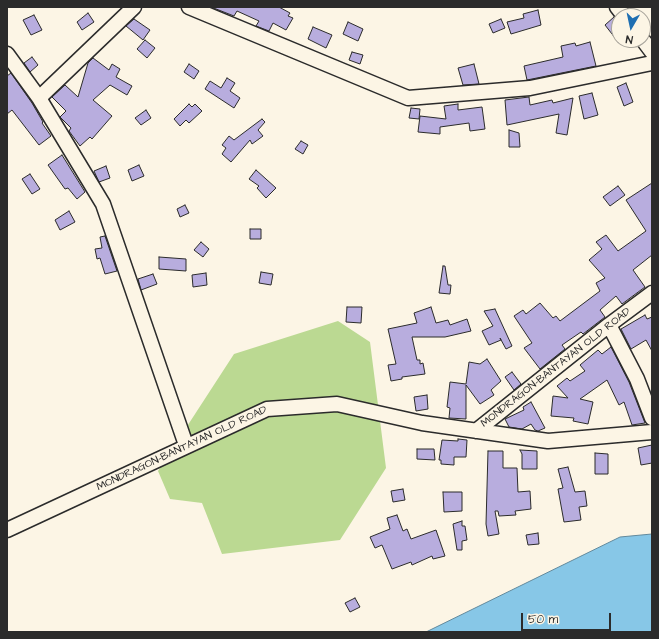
<!DOCTYPE html>
<html>
<head>
<meta charset="utf-8">
<style>
  body { margin:0 }
  #map { position:relative; width:659px; height:639px; overflow:hidden; background:#fcf5e5; font-family:"Architects Daughter",sans-serif }
  canvas { display:block }
  .frame { position:absolute; inset:0; border:8px solid #2b2b2b; pointer-events:none }
  .north { position:absolute; left:611px; top:8px; width:40px; height:40px; box-sizing:border-box; background:#fcf5e5; border:1px solid #a8a49b; border-radius:50%; rotate:189deg; font-size:11px; font-weight:700; line-height:16px; text-align:center; color:#2b2b2b }
  .north::after { content:''; display:block; margin:auto; width:14px; height:18px; background:#1f6fb2; clip-path:polygon(50% 0,100% 100%,50% 72%,0 100%) }
  .scale { position:absolute; left:521px; top:613px; width:90px; height:18px; box-sizing:border-box; border:2px solid #2b2b2b; border-top:0; padding-left:5px; font-size:12px; line-height:14px; white-space:nowrap; color:#2b2b2b; -webkit-text-stroke:3px #fcf5e5; paint-order:stroke }
</style>
</head>
<body>
<div id="map">
<canvas width="659" height="639"></canvas>
<div class="frame"></div>
<div class="north">N</div>
<div class="scale">50 m</div>
</div>
<script>
const context = document.querySelector('canvas').getContext('2d');
context.lineJoin = 'round';
function fillPath(path, color) {
  context.fillStyle = color;
  context.fill(path, 'evenodd');
}
function toPath(rows) {
  const path = new Path2D();
  for (const r of rows) {
    path.moveTo(r[0], r[1]);
    for (let i = 2; i < r.length; i += 2) path.lineTo(r[i], r[i + 1]);
  }
  return path;
}
function stroke(path, color, width, dash) {
  context.strokeStyle = color;
  context.lineWidth = width;
  context.lineCap = dash ? 'butt' : 'round';
  context.setLineDash(dash || []);
  context.stroke(path);
}
function drawText(font, color, halo, rows, align = 'center') {
  context.font = font + ' "Architects Daughter",sans-serif';
  context.lineWidth = 3;
  context.setLineDash([]);
  context.textBaseline = 'middle';
  context.strokeStyle = halo;
  context.fillStyle = color;
  for (const [text, x, y, turn = 0] of rows) {
    context.save();
    context.translate(x, y);
    context.rotate((+turn || 0) * Math.PI / 180);
    context.textAlign = isNaN(turn) ? turn : align;
    if (halo) context.strokeText(text, 0, 0);
    context.fillText(text, 0, 0);
    context.restore();
  }
}
const green = toPath([
  [338,321,370,342,386,468,340,540,222,554,202,503,170,499,158,471,234,354]
]);
const water = toPath([
  [652,534,652,632,426,632,620,537,652,534]
]);
const building = toPath([
  [211,7,279,7,290,13,288,16,293,18,286,30,273,23,269,31,256,26,259,21,237,11,234,16,211,7],
  [538,10,541,25,511,34,507,22,524,18,523,14,538,10],
  [88,13,94,22,82,30,77,22,88,13],
  [34,15,42,30,31,35,23,20,34,15],
  [614,17,619,23,619,43,605,25,614,17],
  [134,19,150,30,143,40,126,26,134,19],
  [501,19,505,28,493,33,489,24,501,19],
  [348,22,363,29,358,41,343,34,348,22],
  [313,27,332,35,326,48,308,39,313,27],
  [145,40,155,48,147,58,137,49,145,40],
  [590,42,596,66,527,80,524,66,563,57,561,46,575,43,576,46,590,42],
  [352,52,363,55,360,64,349,60,352,52],
  [32,57,38,65,30,72,24,63,32,57],
  [93,58,109,70,112,64,120,69,116,77,132,86,127,95,110,85,93,100,112,116,92,139,90,137,80,146,69,131,71,128,60,117,66,111,52,97,65,85,78,97,88,63,93,58],
  [189,64,199,71,194,79,184,72,189,64],
  [474,64,479,84,463,85,458,68,474,64],
  [11,73,32,103,43,122,42,123,51,136,39,145,12,110,7,114,7,76,11,73],
  [227,78,235,83,230,91,240,98,234,108,205,89,210,81,221,88,227,78],
  [626,83,633,102,624,106,617,87,626,83],
  [592,93,598,115,584,119,579,96,592,93],
  [529,97,530,105,552,100,553,103,573,98,567,135,556,133,559,114,507,125,505,100,529,97],
  [189,104,192,107,195,104,202,111,189,123,186,120,180,126,174,119,189,104],
  [458,104,458,110,482,107,485,129,470,131,469,123,440,127,440,134,418,132,420,116,446,119,444,106,458,104],
  [411,108,420,109,419,119,409,118,411,108],
  [146,110,151,118,141,125,135,118,146,110],
  [262,119,265,122,258,130,263,136,252,144,250,140,231,162,222,154,226,148,222,145,229,136,234,140,262,119],
  [509,130,519,133,520,147,509,147,509,130],
  [301,141,308,145,303,154,295,149,301,141],
  [62,155,85,192,77,199,68,188,65,189,48,165,62,155],
  [139,165,144,176,132,181,128,170,139,165],
  [106,166,110,178,99,182,94,171,106,166],
  [256,170,276,188,266,198,257,188,259,186,249,179,256,170],
  [30,174,40,189,32,194,22,179,30,174],
  [652,183,652,255,633,270,645,287,622,304,616,296,600,310,605,317,583,334,581,332,562,345,565,349,540,369,524,348,532,343,514,316,523,310,526,314,540,303,553,318,556,316,560,321,600,291,596,283,605,278,589,260,602,249,596,242,606,235,618,251,646,231,626,200,652,183],
  [618,186,625,195,610,206,603,197,618,186],
  [185,205,189,213,180,217,177,209,185,205],
  [69,211,75,222,60,230,55,220,69,211],
  [250,229,261,229,261,239,250,239,250,229],
  [105,236,117,271,105,274,100,258,97,259,95,249,102,248,100,237,105,236],
  [201,242,209,249,203,257,194,250,201,242],
  [159,257,186,259,186,271,159,269,159,257],
  [443,266,445,266,448,285,451,285,450,294,439,293,443,266],
  [261,272,273,274,271,285,259,283,261,272],
  [206,273,207,285,193,287,192,275,206,273],
  [153,274,157,284,141,290,138,279,153,274],
  [347,307,362,307,361,323,346,322,347,307],
  [431,307,436,323,448,320,450,325,467,319,471,331,445,337,412,337,417,360,420,360,420,364,423,363,425,374,402,377,402,379,391,381,388,365,396,364,388,329,417,323,414,313,431,307],
  [495,309,512,346,506,349,500,338,501,340,489,345,482,331,493,326,484,311,495,309],
  [645,315,647,319,652,317,652,351,646,340,631,349,621,329,645,315],
  [611,347,629,382,645,423,632,425,624,402,619,405,607,380,580,399,593,402,588,424,573,421,574,418,551,416,553,396,568,398,557,386,567,378,570,381,585,371,580,365,598,350,602,354,611,347],
  [487,359,501,381,491,390,494,395,480,404,466,385,466,419,449,418,450,408,447,407,450,382,466,384,469,362,480,364,487,359],
  [512,372,521,384,514,390,505,377,512,372],
  [427,395,428,409,416,411,414,397,427,395],
  [531,402,545,428,538,431,535,430,531,424,522,429,509,427,505,419,524,410,523,407,531,402],
  [458,439,467,440,466,457,454,457,454,465,441,464,441,460,439,460,442,440,458,441,458,439],
  [652,445,652,463,641,465,638,448,652,445],
  [417,449,434,449,435,460,417,459,417,449],
  [520,450,537,451,537,469,522,469,522,454,520,450],
  [488,451,503,451,503,468,517,468,518,492,530,491,531,509,515,511,516,515,499,516,498,511,495,511,499,534,488,536,486,524,488,451],
  [595,453,608,454,608,474,595,474,595,453],
  [568,467,575,492,585,491,587,506,579,507,581,520,564,522,558,489,563,488,558,469,568,467],
  [403,489,405,500,393,502,391,491,403,489],
  [443,492,462,492,462,511,444,512,443,492],
  [397,515,403,531,407,529,411,539,436,530,445,556,433,559,432,556,412,565,411,562,392,569,382,545,375,548,370,537,390,529,387,518,397,515],
  [462,521,462,526,465,526,467,540,462,541,462,550,457,550,453,524,462,521],
  [538,533,539,544,528,545,526,535,538,533],
  [355,598,360,607,350,612,345,603,355,598]
]);
const minor = toPath([
  [189,7,408,98,530,88,652,63],
  [617,7,624,16],
  [643,40,652,52],
  [7,54,39,98,103,204,186,445],
  [39,98,134,7],
  [609,325,637,379,652,418],
  [476,431,609,325,652,293],
  [7,530,267,409,337,404,422,423,548,441,652,432]
]);
const streetNames = [
  ["MONDRAGON-BANTAYAN OLD ROAD",556,368,-38],
  ["MONDRAGON-BANTAYAN OLD ROAD",182,449,-25]
];
fillPath(green, '#bbd992');
fillPath(water, '#87c7e7');
stroke(water, '#62899c', 1);
fillPath(building, '#b8adde');
stroke(building, '#2b2b2b', 1);
stroke(minor, '#2b2b2b', 17);
stroke(minor, '#fcf5e5', 14);
drawText('11px', '#2b2b2b', '#fcf5e5', streetNames);
</script>
</body>
</html>
